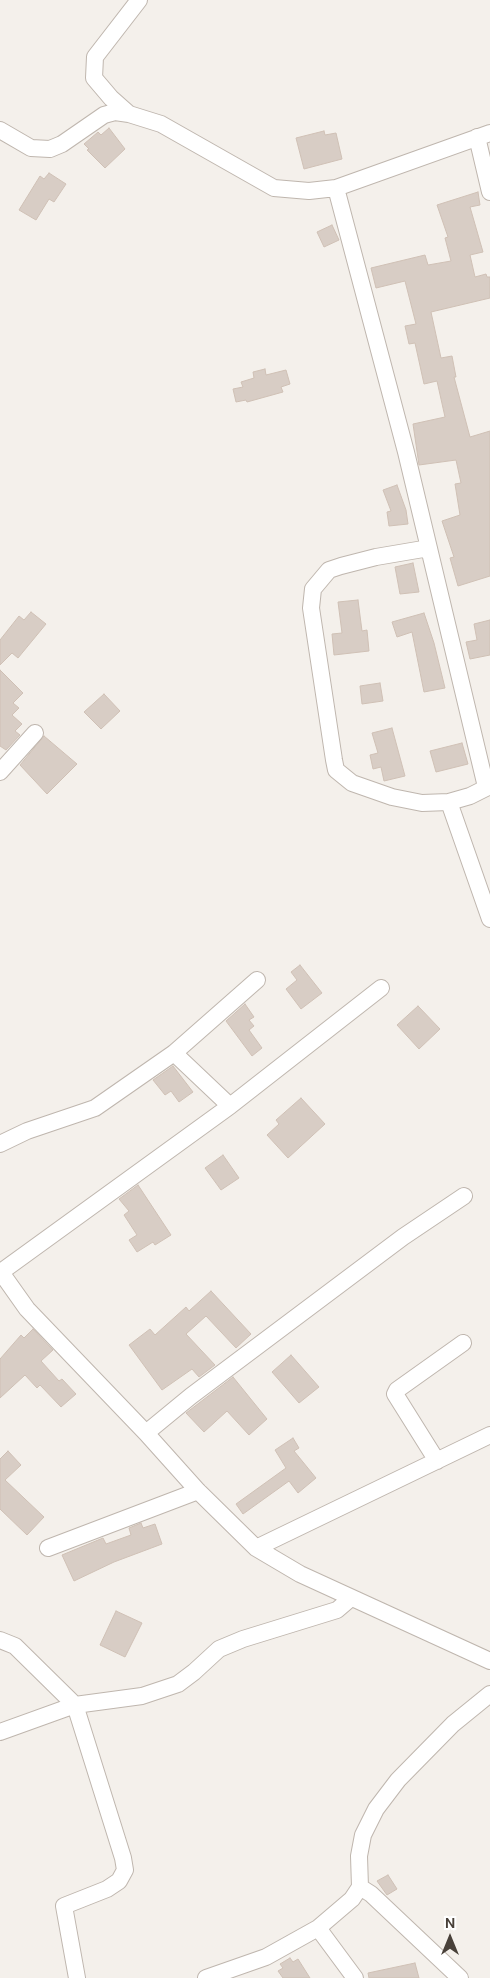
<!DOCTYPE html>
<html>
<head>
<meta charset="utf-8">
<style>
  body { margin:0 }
  #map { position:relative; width:490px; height:1978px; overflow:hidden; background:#f4f0eb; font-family:"DM Sans",sans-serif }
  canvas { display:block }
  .north { position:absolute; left:425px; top:1913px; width:50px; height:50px; -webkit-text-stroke:4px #fff; paint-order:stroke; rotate:0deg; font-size:14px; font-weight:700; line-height:20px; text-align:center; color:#484039 }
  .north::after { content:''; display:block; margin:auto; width:18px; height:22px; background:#484039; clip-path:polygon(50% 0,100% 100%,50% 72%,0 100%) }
</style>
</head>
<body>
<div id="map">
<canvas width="490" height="1978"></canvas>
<div class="north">N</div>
</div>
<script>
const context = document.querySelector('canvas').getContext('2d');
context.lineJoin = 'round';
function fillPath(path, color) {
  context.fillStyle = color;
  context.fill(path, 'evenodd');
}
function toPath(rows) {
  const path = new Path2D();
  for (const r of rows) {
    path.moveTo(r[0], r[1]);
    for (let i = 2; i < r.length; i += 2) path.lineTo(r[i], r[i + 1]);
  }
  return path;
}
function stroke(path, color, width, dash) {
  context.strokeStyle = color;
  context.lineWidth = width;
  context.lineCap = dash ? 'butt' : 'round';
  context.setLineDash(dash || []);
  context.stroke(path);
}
const building = toPath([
  [109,128,125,149,105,168,87,150,89,149,84,144,98,132,101,135,109,128],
  [324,131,325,135,336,133,342,159,304,169,296,138,324,131],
  [49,173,66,184,54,202,49,199,36,220,19,210,40,176,44,179,49,173],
  [478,192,480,205,470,207,483,252,470,255,475,277,486,274,487,277,490,277,490,298,431,312,441,358,452,356,456,377,454,377,470,437,490,431,490,576,458,586,450,558,454,557,442,521,460,515,455,484,461,483,456,460,419,465,413,424,445,417,437,381,424,384,415,343,409,344,405,326,416,324,405,281,376,288,371,268,425,255,428,265,451,261,445,238,448,237,437,205,478,192],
  [332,225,339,240,324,247,317,232,332,225],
  [265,369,266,375,286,370,290,384,281,387,283,392,247,402,246,400,236,402,233,389,243,387,241,382,254,378,253,372,265,369],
  [397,485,406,510,408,524,389,526,387,512,391,511,383,490,397,485],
  [413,563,419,592,400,594,395,567,413,563],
  [358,600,362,631,367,630,369,651,334,655,332,634,342,633,338,602,358,600],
  [31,612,46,624,18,658,12,653,0,665,0,640,19,616,24,620,31,612],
  [424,613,434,643,445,688,424,692,412,632,397,637,392,622,424,613],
  [490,620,490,655,470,659,466,642,477,640,474,624,490,620],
  [0,670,23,693,13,703,19,708,12,715,22,724,15,731,20,735,6,750,0,746,0,670],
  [380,683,383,701,362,704,360,686,380,683],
  [104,694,120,711,101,729,84,712,104,694],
  [392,728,405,776,384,781,381,767,373,769,370,755,378,753,372,733,392,728],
  [44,736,77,764,47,794,20,765,44,736],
  [462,743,468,764,436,772,430,751,462,743],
  [300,965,322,993,301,1009,286,989,297,980,291,972,300,965],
  [245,1004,254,1017,249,1020,254,1026,249,1030,262,1048,252,1056,226,1021,245,1004],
  [418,1006,440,1029,419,1049,397,1025,418,1006],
  [173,1066,193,1092,179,1102,171,1091,165,1095,153,1080,173,1066],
  [301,1098,325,1124,288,1158,267,1135,279,1124,276,1120,301,1098],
  [223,1155,239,1178,221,1190,205,1168,223,1155],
  [138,1185,171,1235,155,1245,153,1242,137,1252,129,1240,137,1235,124,1215,129,1211,119,1199,138,1185],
  [211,1291,251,1334,236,1348,206,1316,186,1334,215,1365,199,1377,192,1369,162,1390,129,1345,150,1329,155,1335,186,1307,189,1311,211,1291],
  [33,1329,53,1350,41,1361,59,1381,62,1379,76,1394,61,1407,40,1385,37,1388,25,1375,0,1398,0,1359,21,1335,24,1338,33,1329],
  [291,1355,319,1387,299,1403,272,1372,291,1355],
  [233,1377,267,1419,249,1435,227,1411,204,1432,186,1413,233,1377],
  [293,1438,299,1448,294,1451,316,1478,298,1493,289,1481,243,1514,236,1504,286,1468,275,1450,293,1438],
  [8,1451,21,1465,5,1480,44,1517,27,1535,0,1509,0,1459,8,1451],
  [141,1523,143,1528,155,1524,162,1544,114,1562,74,1581,62,1555,103,1538,106,1544,131,1535,129,1528,141,1523],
  [116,1611,142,1623,125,1657,100,1645,116,1611],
  [388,1875,397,1889,387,1895,377,1881,388,1875],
  [290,1958,293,1962,298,1959,310,1978,283,1978,278,1971,283,1968,280,1964,290,1958],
  [415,1963,419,1978,369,1978,368,1973,415,1963]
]);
const minor = toPath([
  [129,114,111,98,94,78,95,57,139,0],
  [0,130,31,148,50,149,62,144,104,115,115,112,129,114,161,124,274,188,309,191,336,188,490,133],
  [477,137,490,192],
  [336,188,406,452,486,787],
  [429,548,376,557,341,566,329,570,313,589,311,608,334,760,336,770,352,783,392,797,422,803,449,802,470,796,490,786],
  [0,772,35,733],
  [449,802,490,919],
  [174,1053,230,1106],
  [0,1144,27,1131,95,1108,174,1053,257,980],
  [0,1271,27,1309,146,1433,198,1491,256,1548,300,1574,490,1661],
  [1,1272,230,1106,381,988],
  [146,1433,191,1396,403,1237,464,1196],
  [437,1461,395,1394,397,1390,463,1343],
  [48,1548,198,1491],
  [256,1548,490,1435],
  [0,1640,15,1646,75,1705,123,1858,125,1870,119,1881,107,1889,64,1906,77,1978],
  [0,1732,75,1705,142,1696,178,1684,194,1672,219,1649,243,1639,337,1610,351,1598],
  [360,1887,371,1894,460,1978],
  [318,1928,355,1978],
  [206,1978,266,1957,318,1928,352,1899,360,1887,359,1856,363,1835,376,1809,398,1780,453,1724,490,1694]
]);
fillPath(building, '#d8cdc5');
stroke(building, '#cfc0b5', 1);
stroke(minor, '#bfb6ae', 18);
stroke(minor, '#fff', 16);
</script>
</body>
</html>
